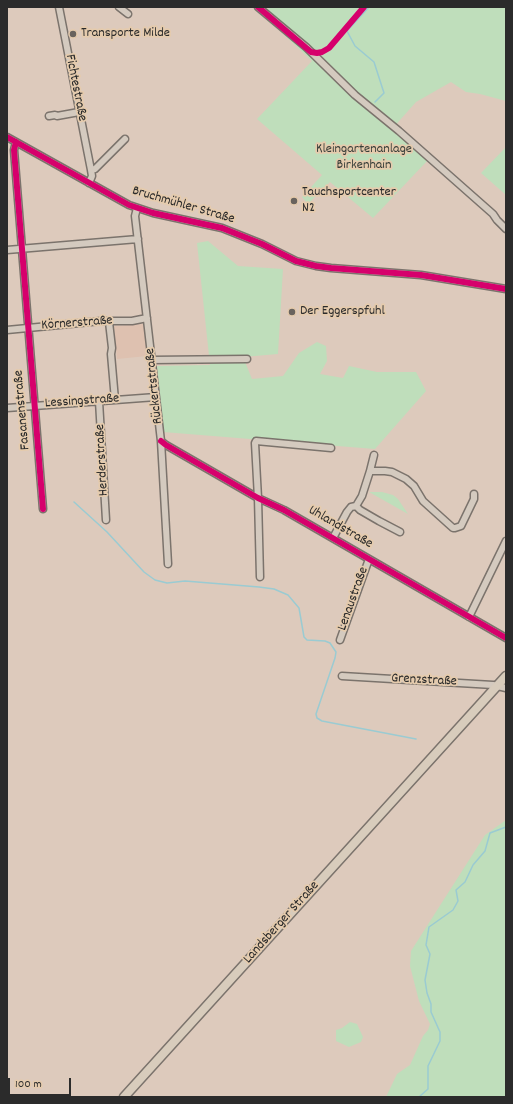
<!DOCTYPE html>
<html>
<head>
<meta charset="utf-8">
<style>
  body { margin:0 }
  #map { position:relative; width:513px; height:1104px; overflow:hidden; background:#ddcabc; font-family:Dekko,sans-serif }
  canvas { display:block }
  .frame { position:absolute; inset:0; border:8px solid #2b2b2b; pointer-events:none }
  .scale { position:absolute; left:8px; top:1078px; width:63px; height:18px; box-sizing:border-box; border:2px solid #2b2b2b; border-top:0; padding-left:5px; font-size:12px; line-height:14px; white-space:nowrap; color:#2b2b2b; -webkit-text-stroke:3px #e5cbad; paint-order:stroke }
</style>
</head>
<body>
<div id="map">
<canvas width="513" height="1104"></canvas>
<div class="frame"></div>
<div class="scale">100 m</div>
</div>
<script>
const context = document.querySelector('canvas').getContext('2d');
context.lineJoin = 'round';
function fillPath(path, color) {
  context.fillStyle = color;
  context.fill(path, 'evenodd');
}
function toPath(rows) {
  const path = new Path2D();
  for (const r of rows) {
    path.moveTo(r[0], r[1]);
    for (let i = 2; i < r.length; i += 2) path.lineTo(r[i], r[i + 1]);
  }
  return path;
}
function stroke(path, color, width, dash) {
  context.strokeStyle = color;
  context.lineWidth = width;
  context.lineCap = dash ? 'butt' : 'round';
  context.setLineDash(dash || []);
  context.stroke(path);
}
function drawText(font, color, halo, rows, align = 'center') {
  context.font = font + ' Dekko,sans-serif';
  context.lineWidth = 3.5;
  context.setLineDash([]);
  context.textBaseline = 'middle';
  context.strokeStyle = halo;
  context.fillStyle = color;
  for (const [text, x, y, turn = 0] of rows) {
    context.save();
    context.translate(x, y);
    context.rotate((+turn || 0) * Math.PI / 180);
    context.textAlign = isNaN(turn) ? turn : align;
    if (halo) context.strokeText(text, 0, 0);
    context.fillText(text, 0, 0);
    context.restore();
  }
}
const built = toPath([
  [144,324,147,356,117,359,114,326]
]);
const green = toPath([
  [270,7,506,7,506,101,480,94,466,92,451,82,416,102,392,129,428,160,373,218,330,182,308,204,302,197,322,175,257,119,312,61,263,15],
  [506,147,506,195,481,173],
  [208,241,238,266,283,269,278,354,243,357,252,379,283,376,299,353,317,342,326,346,327,361,320,374,343,378,349,366,377,372,416,372,426,391,375,449,163,432,157,366,210,365,197,243],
  [369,492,382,492,393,495,398,499,408,514],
  [506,820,506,1097,386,1097,397,1074,410,1065,423,1036,428,1030,430,1024,419,1001,410,966,411,951,485,835],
  [350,1022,357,1024,363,1037,361,1042,349,1047,336,1041,336,1030,342,1028]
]);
const stream = toPath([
  [369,7,347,31,355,46,374,62,384,93,375,102],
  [74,502,107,532,144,572,155,580,167,583,185,581,259,587,274,589,288,595,299,608,304,637,307,640,325,641,330,643,336,652,335,658,316,714,317,718,322,721,416,739],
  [419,1097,428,1089,428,1066,440,1041,440,1032,431,1012,431,1004,427,993,425,980,430,954,426,945,429,927,453,910,458,901,456,890,465,882,473,865,485,851,490,833,506,827]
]);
const minor = toPath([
  [59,7,91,170,92,176,89,183],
  [119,7,128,14],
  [258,7,306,47,355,95,399,131,493,214,497,220,506,229],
  [49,116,55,115,57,116,79,112],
  [7,137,129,205,153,213,222,228,262,244,296,261,316,266,331,268,421,275,506,289],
  [16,142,14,150,43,509],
  [91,170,95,169,125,139],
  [137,208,135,216,161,441,168,564],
  [7,250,138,239],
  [109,322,112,348,111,354,115,400],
  [7,330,101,321,132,321,147,318],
  [152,360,247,359],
  [99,401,106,520],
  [7,408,156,397],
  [161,441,166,445,258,498,284,510,506,638],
  [370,471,374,455],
  [356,506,360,510,379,521,400,532],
  [333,538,347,512,351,507,356,506,362,496,370,471,385,471,392,472,406,479,414,486,423,501,453,528,455,528,461,526,474,499,474,494],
  [260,577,258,498,255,443,256,441,331,448],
  [469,617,506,541],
  [340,640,369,559],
  [342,676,493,685,506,688]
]);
const major = toPath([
  [124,1097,506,676]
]);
const cycleway = toPath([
  [258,7,311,52,317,53,322,52,329,48,364,7],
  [7,137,129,205,153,213,222,228,262,244,296,261,316,266,331,268,421,275,506,289],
  [16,142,14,150,43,509],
  [161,441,166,445,258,498,284,510,506,638]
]);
const markers = [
  [73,34,4,"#69635e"],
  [294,201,4,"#69635e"],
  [292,312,4,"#69635e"]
];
const poiNames = [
  ["Transporte Milde",81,34],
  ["Tauchsportcenter",302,193],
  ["N2",302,209],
  ["Der Eggerspfuhl",300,312]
];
const streetNames = [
  ["Fichtestraße",75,88,79],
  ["Bruchmühler Straße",183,206,16],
  ["Körnerstraße",77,324,-4],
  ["Rückertstraße",155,386,-96],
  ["Lessingstraße",82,402,-4],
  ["Fasanenstraße",23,410,-95],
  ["Herderstraße",103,460,-93],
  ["Uhlandstraße",340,528,30],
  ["Lenaustraße",354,599,-70],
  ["Grenzstraße",424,681,3],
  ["Landsberger Straße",282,923,-48]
];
const parkNames = [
  ["Kleingartenanlage",364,150],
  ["Birkenhain",364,166]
];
fillPath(built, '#dec1b0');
fillPath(green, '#bfdebb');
stroke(stream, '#9acbd2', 1.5);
stroke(minor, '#7b736c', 9);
stroke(major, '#7b736c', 11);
stroke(minor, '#d4cabf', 6);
stroke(major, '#d8ccbc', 8);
stroke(cycleway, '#d6006c', 6);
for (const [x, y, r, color] of markers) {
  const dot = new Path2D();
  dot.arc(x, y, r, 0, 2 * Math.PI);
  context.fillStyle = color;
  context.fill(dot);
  stroke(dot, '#e5cbad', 1.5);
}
drawText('14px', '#2b2b2b', '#e5cbad', poiNames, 'left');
drawText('14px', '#2b2b2b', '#e5cbad', streetNames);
drawText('14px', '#373e39', '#e5cbad', parkNames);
</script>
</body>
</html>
